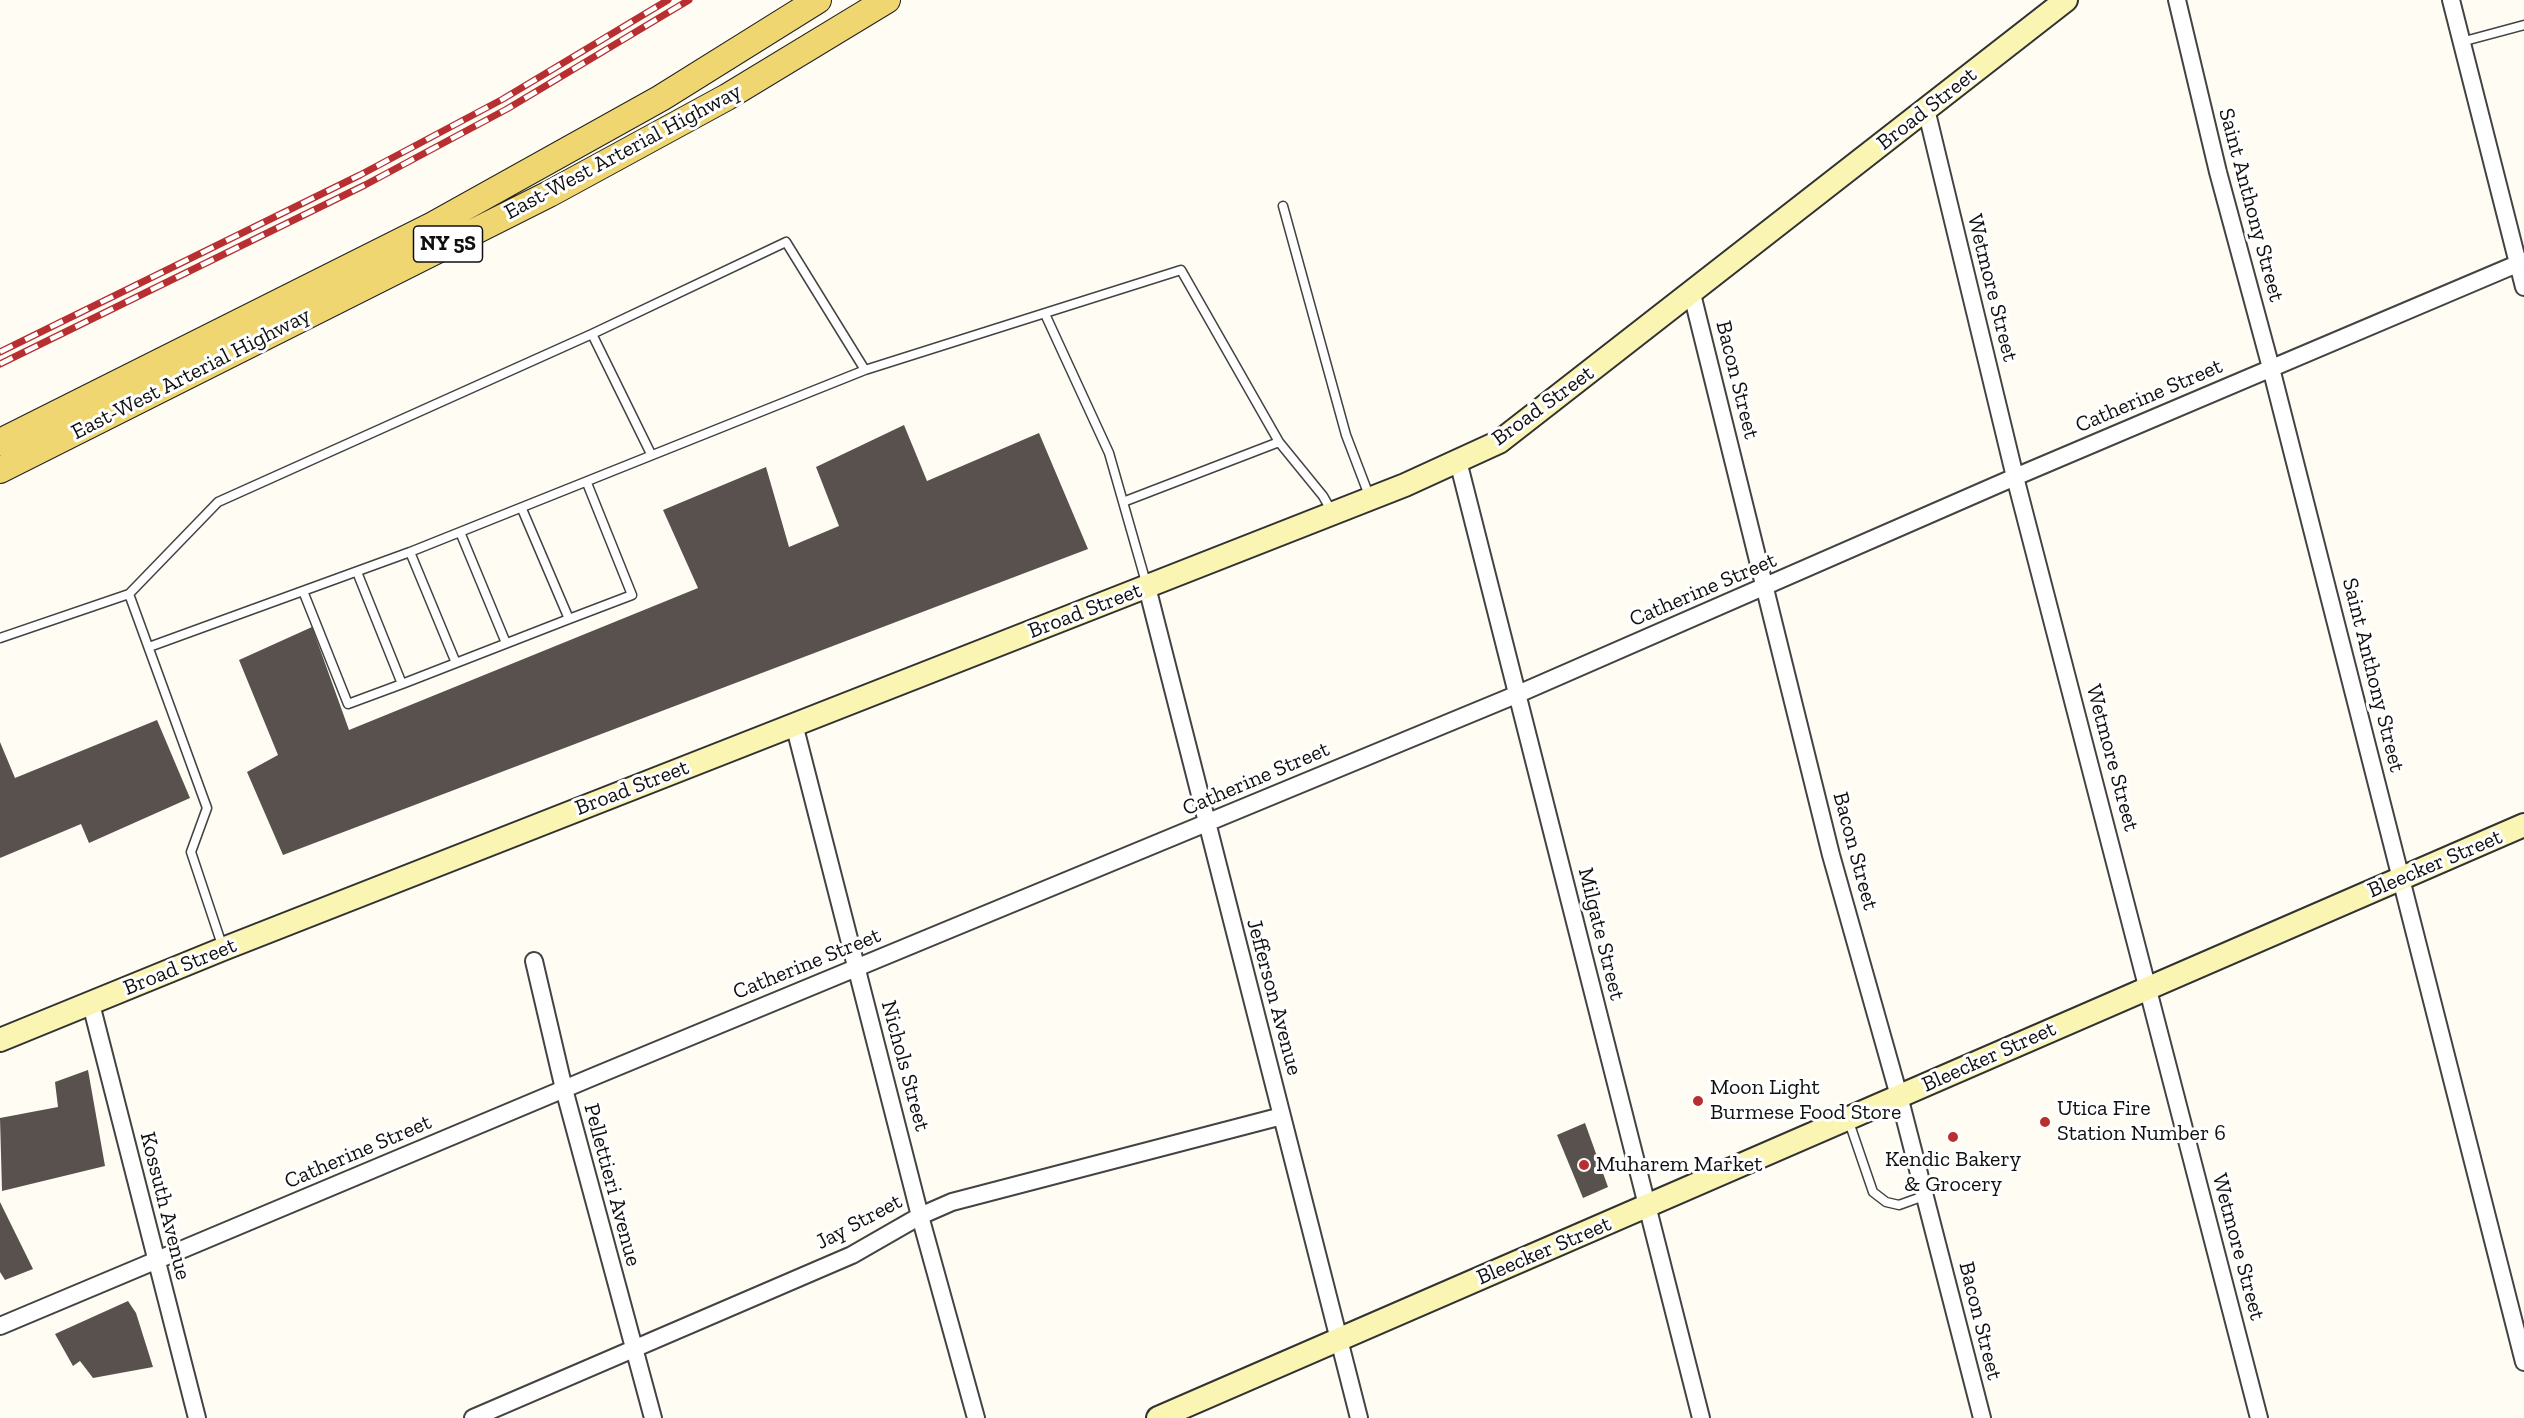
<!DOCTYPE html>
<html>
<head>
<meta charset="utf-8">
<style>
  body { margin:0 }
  canvas { display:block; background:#fefcf3 }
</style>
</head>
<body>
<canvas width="2524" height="1418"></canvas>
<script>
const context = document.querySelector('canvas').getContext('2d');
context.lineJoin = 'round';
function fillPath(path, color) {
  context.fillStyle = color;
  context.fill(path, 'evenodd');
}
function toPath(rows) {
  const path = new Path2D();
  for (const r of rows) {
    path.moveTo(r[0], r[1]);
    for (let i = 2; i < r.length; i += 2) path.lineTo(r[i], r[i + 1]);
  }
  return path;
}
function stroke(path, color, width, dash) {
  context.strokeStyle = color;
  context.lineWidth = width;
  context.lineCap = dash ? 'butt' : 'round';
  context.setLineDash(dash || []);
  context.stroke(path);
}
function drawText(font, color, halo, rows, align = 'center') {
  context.font = font + ' "Zilla Slab",serif';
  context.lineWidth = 6;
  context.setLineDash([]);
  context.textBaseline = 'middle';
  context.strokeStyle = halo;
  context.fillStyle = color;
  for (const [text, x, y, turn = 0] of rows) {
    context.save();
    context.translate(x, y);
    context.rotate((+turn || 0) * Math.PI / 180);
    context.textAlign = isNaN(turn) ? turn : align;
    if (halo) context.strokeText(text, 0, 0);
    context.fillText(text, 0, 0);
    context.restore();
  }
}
const building = toPath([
  [904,425,927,481,1039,433,1088,549,283,855,247,772,278,755,239,660,312,627,349,730,698,588,663,510,766,467,789,547,839,526,816,467],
  [157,720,190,798,89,843,81,824,0,858,0,742,15,778],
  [88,1070,105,1166,2,1191,0,1118,58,1107,55,1082],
  [1585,1123,1608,1187,1583,1198,1557,1135],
  [0,1202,33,1269,5,1280,0,1272],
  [128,1301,136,1313,153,1367,93,1378,80,1361,73,1366,55,1334]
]);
const lane = toPath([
  [2461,42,2524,25],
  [1283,206,1346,435,1370,498],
  [1045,314,1109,453,1147,586],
  [592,334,651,454],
  [1123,502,1279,442,1323,496,1332,512],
  [522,509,569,619],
  [460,532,506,643],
  [410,552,456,663],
  [357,572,402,684,569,619,632,595,587,483],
  [303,591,348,704,402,684],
  [0,638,129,594],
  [149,647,410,552,865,370,1181,270,1279,442],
  [223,948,191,852,207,808,129,594,218,502,592,334,786,242,865,370],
  [1848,1119,1873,1192,1886,1202,1899,1205,1924,1196]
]);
const street = toPath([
  [2177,0,2218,172,2271,368,2524,1362],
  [2451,0,2524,287],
  [1926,109,2015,477,2259,1418],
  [1692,294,1831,855,1899,1096,1982,1418],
  [1458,461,1701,1418],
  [1147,587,1359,1418],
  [794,724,920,1216,976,1418],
  [534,961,564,1089,653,1418],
  [91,1004,197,1418],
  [0,1326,595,1076,1518,694,2015,477,2524,261],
  [473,1418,852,1255,920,1216,952,1202,1282,1116]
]);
const secondary = toPath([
  [0,1040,223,949,1405,485,1499,442,2066,0],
  [1158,1418,2524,825]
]);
const primary = toPath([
  [0,442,433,225,661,98,818,0],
  [0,470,549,194,727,97,887,0]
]);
const rail = toPath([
  [0,352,360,175,503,99,668,0],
  [0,364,365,185,507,109,689,0]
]);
const markers = [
  [1698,1101,6,"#b82f31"],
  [2045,1122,6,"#b82f31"],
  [1953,1137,6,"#b82f31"],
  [1584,1165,6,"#b82f31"]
];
const shields = [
  [448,244,69]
];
const shieldNames = [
  ["NY 5S",448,244]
];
const streetNames = [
  ["Broad Street",1927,109,-38],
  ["East-West Arterial Highway",623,152,-28],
  ["Saint Anthony Street",2251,205,75],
  ["Wetmore Street",1992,288,76],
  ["East-West Arterial Highway",191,374,-27],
  ["Bacon Street",1737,380,76],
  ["Catherine Street",2149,396,-23],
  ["Broad Street",1543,406,-36],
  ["Catherine Street",1703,590,-23],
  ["Broad Street",1085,611,-21],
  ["Saint Anthony Street",2373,675,76],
  ["Wetmore Street",2112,758,75],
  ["Catherine Street",1256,779,-23],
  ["Broad Street",632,788,-21],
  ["Bacon Street",1855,851,75],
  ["Bleecker Street",2435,864,-23],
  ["Milgate Street",1601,934,76],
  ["Catherine Street",807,964,-22],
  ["Broad Street",180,967,-22],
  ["Jefferson Avenue",1274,997,75],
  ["Bleecker Street",1989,1057,-24],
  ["Nichols Street",905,1066,75],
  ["Catherine Street",358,1152,-23],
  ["Pellettieri Avenue",612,1185,75],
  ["Kossuth Avenue",165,1206,76],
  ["Jay Street",859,1222,-28],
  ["Wetmore Street",2238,1247,75],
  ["Bleecker Street",1544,1251,-23],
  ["Bacon Street",1980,1321,76]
];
const poiNames = [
  ["Moon Light",1710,1088],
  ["Burmese Food Store",1710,1113],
  ["Utica Fire",2057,1109],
  ["Station Number 6",2057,1134],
  ["Kendic Bakery",1953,1160,"center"],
  ["& Grocery",1953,1185,"center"],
  ["Muharem Market",1596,1165]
];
fillPath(building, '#58514d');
stroke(lane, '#434343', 11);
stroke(street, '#434343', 20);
stroke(secondary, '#323232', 26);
stroke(primary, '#212121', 28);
stroke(lane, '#fff', 8);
stroke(street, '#fff', 16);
stroke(secondary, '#faf5b2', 22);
stroke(primary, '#f0d671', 26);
stroke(rail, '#b82f31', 7);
stroke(rail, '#fff', 4.5, [14]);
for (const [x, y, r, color] of markers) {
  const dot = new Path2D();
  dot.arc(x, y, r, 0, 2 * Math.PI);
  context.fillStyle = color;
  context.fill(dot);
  stroke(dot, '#fff', 2);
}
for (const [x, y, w] of shields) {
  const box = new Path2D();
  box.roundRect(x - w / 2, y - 18, w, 36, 4.5);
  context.fillStyle = '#fff';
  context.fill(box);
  stroke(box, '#101010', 1.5);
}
drawText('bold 21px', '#101010', null, shieldNames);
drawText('22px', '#101010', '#fff', streetNames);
drawText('22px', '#101010', '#fff', poiNames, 'left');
</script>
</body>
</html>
